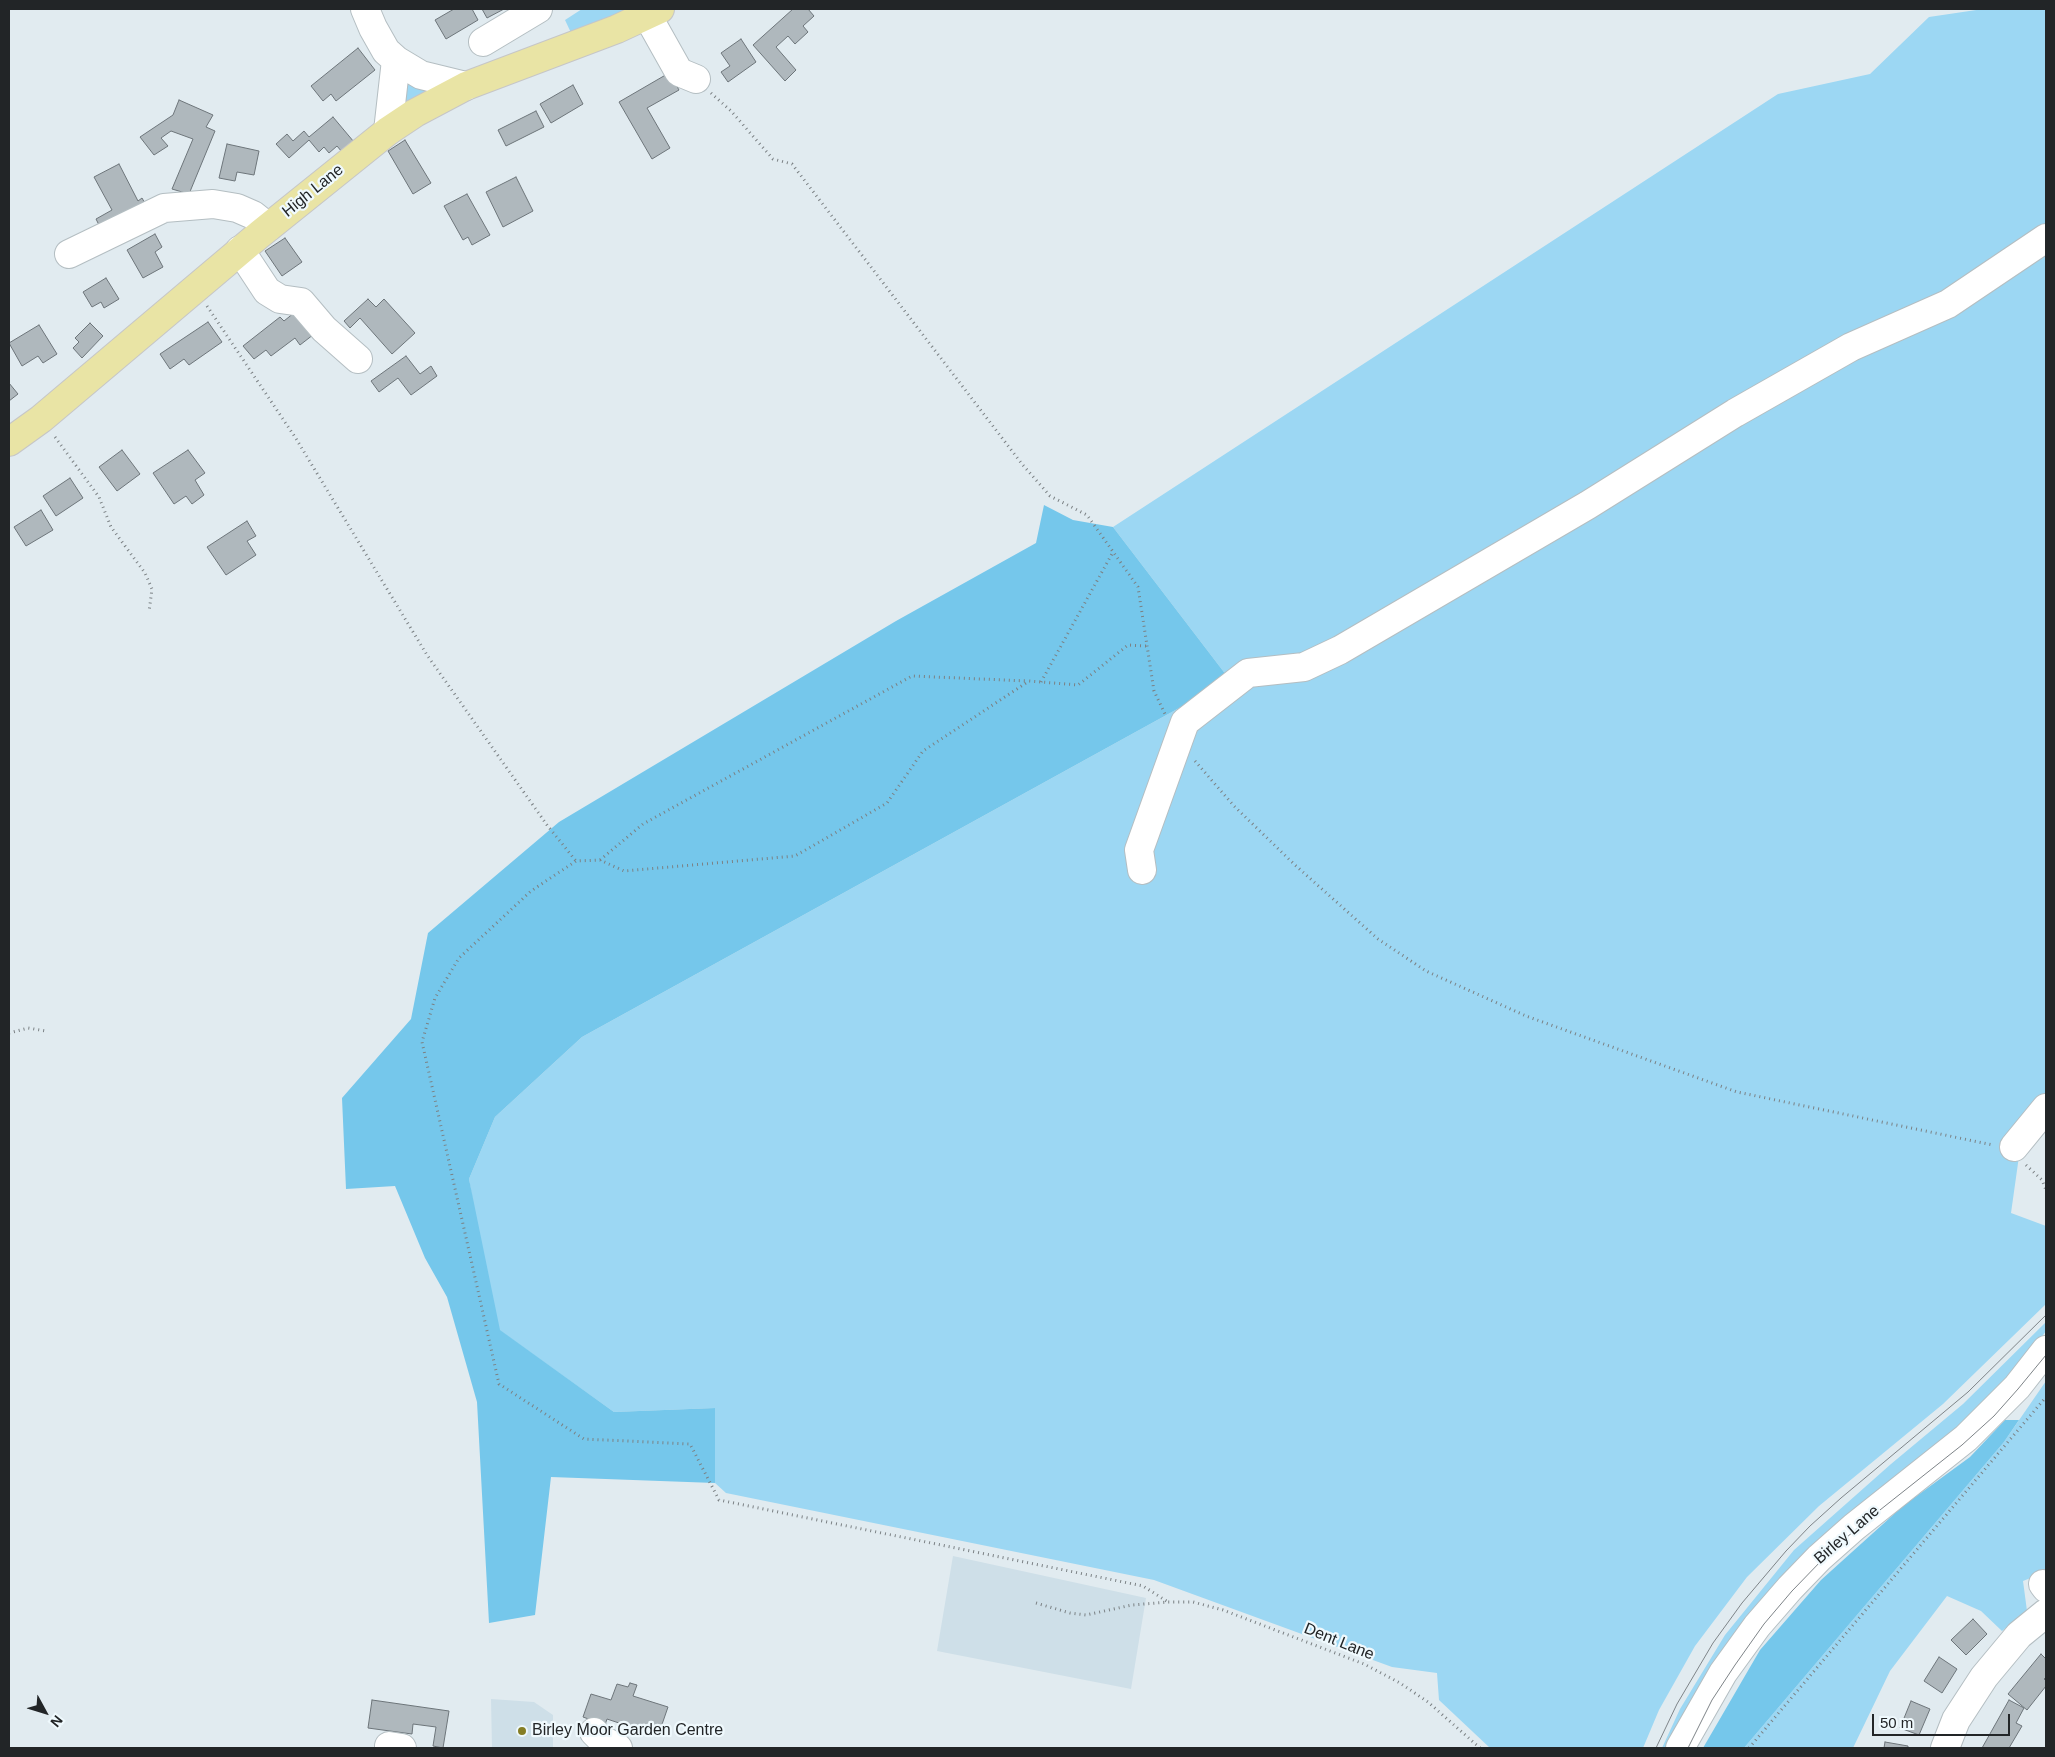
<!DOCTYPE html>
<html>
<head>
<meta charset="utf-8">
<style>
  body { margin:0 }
  #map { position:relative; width:2055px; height:1757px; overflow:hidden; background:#e1ebf0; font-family:Arial,sans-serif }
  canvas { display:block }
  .frame { position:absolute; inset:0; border:10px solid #222527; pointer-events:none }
  .north { position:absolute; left:20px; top:1687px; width:50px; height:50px; -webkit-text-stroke:4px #eff9fd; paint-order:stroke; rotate:129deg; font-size:14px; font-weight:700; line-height:20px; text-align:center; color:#222527 }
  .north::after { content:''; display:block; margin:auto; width:18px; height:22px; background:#222527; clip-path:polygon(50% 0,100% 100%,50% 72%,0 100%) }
  .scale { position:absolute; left:1872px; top:1714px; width:138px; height:22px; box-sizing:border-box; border:2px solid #222527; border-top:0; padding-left:6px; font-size:15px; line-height:18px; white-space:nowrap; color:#222527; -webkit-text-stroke:4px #eff9fd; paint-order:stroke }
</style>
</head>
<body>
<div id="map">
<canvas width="2055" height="1757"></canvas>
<div class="frame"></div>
<div class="north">N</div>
<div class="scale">50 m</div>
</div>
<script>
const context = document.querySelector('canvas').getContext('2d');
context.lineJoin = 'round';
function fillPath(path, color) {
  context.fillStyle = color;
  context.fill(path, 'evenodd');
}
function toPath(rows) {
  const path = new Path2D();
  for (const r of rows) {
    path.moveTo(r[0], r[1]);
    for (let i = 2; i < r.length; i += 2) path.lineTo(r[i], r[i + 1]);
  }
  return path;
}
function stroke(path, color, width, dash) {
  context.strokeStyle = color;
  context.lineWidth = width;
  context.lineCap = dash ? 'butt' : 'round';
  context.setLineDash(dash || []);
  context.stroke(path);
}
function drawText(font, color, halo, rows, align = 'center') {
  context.font = font + ' Arial,sans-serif';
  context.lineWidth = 4.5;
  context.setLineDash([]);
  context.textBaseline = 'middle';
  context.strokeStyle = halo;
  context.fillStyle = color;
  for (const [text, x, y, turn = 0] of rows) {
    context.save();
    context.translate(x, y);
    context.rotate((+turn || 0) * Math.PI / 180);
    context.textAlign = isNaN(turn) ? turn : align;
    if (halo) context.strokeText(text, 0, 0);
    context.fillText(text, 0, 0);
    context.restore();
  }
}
const built = toPath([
  [953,1556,1146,1598,1131,1689,937,1651],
  [491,1699,534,1702,553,1715,553,1748,492,1748]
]);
const green = toPath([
  [582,9,628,9,573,37,565,20],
  [1983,9,2046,9,2046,1114,2020,1149,2011,1213,2046,1226,2046,1304,1943,1404,1819,1506,1747,1577,1695,1646,1659,1710,1643,1748,1490,1748,1439,1700,1437,1673,1392,1667,1154,1580,726,1493,715,1483,715,1408,614,1412,499,1330,482,1256,469,1179,495,1117,582,1037,1230,680,1113,527,1778,94,1870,74,1929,17],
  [405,80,435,91,401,110],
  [2046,1322,2046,1331,2031,1352,1983,1407,1887,1484,1671,1748,1662,1748,1680,1709,1725,1635,1794,1550,1891,1464,1963,1404],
  [2046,1381,2046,1572,2023,1581,2027,1611,2002,1631,1981,1611,1947,1596,1890,1671,1853,1748,1744,1748,2004,1442]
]);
const forest = toPath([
  [1044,505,1073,520,1113,527,1230,680,582,1037,495,1117,469,1179,500,1330,614,1412,715,1408,715,1483,551,1477,535,1615,489,1623,477,1402,447,1297,425,1258,395,1186,346,1189,342,1098,411,1019,428,933,559,822,896,621,1036,543],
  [2005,1420,2019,1420,2004,1442,1744,1748,1703,1748,1760,1650,1821,1580,1903,1506,1970,1457]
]);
const building = toPath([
  [454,9,472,9,478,20,446,39,435,20,454,9],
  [482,9,504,9,487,18,482,9],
  [793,9,808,9,814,16,803,26,808,32,795,44,788,36,776,47,796,70,785,81,753,45,793,9],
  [741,39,756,62,728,82,721,72,730,66,721,53,741,39],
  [358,48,375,70,336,101,331,94,323,101,311,86,358,48],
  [669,73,679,90,647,108,670,148,652,159,619,102,669,73],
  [573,85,583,104,551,123,540,104,573,85],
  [179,100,213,115,206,127,215,131,189,194,172,189,193,139,171,131,161,138,168,146,154,155,140,137,173,115,179,100],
  [536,111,544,127,506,146,498,130,536,111],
  [333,117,354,142,342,152,337,146,329,153,324,147,319,152,309,140,289,158,276,144,287,134,293,141,304,131,309,137,333,117],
  [405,140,431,183,413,194,388,151,405,140],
  [227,144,259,151,254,175,237,172,235,181,219,178,227,144],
  [119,164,138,201,142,198,147,207,102,231,96,219,112,210,94,177,119,164],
  [516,177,533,211,503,227,486,192,516,177],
  [467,194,490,235,472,245,468,237,463,240,444,206,467,194],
  [155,234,162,247,155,252,163,267,143,278,127,250,155,234],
  [285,238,302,262,282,276,265,251,285,238],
  [106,278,119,299,104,308,101,302,92,307,83,292,106,278],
  [368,299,376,307,384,299,415,333,392,354,360,318,350,328,344,321,368,299],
  [300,308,318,331,300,345,295,338,271,356,266,350,254,359,243,346,280,317,284,321,300,308],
  [208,322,222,342,189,365,184,359,170,369,160,354,208,322],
  [90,323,103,336,82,358,73,348,79,342,75,338,90,323],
  [39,325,57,354,43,363,38,356,22,366,9,343,39,325],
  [406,356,420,374,431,366,437,376,411,395,398,378,379,392,371,381,406,356],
  [9,383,18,394,9,401,9,383],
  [122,450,140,474,117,491,99,467,122,450],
  [188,450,205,473,195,480,204,495,192,504,186,496,174,504,153,473,188,450],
  [70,478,83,498,56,516,43,496,70,478],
  [41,510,53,530,26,546,14,527,41,510],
  [247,521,256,536,247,541,256,555,226,575,207,547,247,521],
  [1973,1619,1987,1634,1966,1655,1951,1640,1973,1619],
  [2041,1654,2046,1659,2046,1677,2044,1679,2046,1681,2046,1686,2027,1710,2008,1694,2041,1654],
  [1939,1657,1957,1669,1942,1693,1924,1681,1939,1657],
  [630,1683,637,1685,633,1696,668,1707,658,1736,607,1719,605,1725,583,1717,591,1694,611,1700,617,1684,628,1687,630,1683],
  [372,1700,449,1711,443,1748,433,1746,436,1727,413,1724,412,1734,368,1728,372,1700],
  [2009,1700,2024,1708,2016,1723,2022,1726,2009,1748,1982,1748,2009,1700],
  [1911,1701,1930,1709,1919,1735,1900,1728,1911,1701],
  [1885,1742,1908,1746,1908,1748,1884,1748,1885,1742]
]);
const path = toPath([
  [711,93,731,111,773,159,792,164,1022,464,1050,496,1087,515,1138,587,1154,691,1165,714],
  [207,306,295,437,427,655,547,825,576,861],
  [55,437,99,497,111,527,145,573,152,589,149,612],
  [1146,646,1128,645,1078,685,1029,681,923,751,887,803,795,856,624,871,600,860,576,861,531,891,459,958,435,998,422,1042,499,1384,584,1439,690,1444,719,1500,1143,1586,1168,1602],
  [1041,682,1113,552],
  [1195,761,1234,806,1295,865,1378,939,1426,971,1526,1016,1737,1092,1993,1145],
  [600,860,643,824,912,676,1028,681],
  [9,1033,28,1028,46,1031],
  [2026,1165,2042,1180,2046,1190],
  [1036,1603,1070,1613,1086,1615,1132,1605,1168,1602,1193,1602,1223,1610,1364,1664,1400,1683,1428,1702,1480,1748],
  [1749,1748,2046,1397]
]);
const minor = toPath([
  [365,9,373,28,386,51,396,60,421,75,466,86],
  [647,15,679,72,696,79],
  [483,42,538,9],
  [388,131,396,60],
  [240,250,267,291,280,299,301,302,324,329,358,359],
  [69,254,164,208,213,204,237,208,253,215,268,227],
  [1142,870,1139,850,1185,722,1248,673,1304,667,1340,650,1588,505,1735,413,1851,347,1948,304,2046,238],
  [2014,1147,2046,1108],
  [2043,1584,2046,1588],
  [594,1732,601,1739,618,1748],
  [389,1746,402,1748],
  [1680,1748,1723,1673,1757,1626,1790,1588,1819,1558,1854,1527,1966,1438,2017,1387,2046,1350],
  [1945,1748,1956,1720,1984,1677,2019,1635,2046,1613]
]);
const major = toPath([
  [9,442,41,419,260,234,388,131,415,113,466,86,617,29,660,9]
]);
const tram = toPath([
  [1656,1748,1677,1704,1713,1643,1742,1603,1786,1551,1810,1526,1841,1498,1968,1392,2046,1315],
  [1688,1748,1712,1700,1735,1665,1764,1624,1792,1591,1823,1559,1856,1529,1962,1445,1994,1416,2018,1389,2046,1355]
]);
const markers = [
  [522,1731,5,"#857e25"]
];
const streetNames = [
  ["High Lane",313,191,-39],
  ["Birley Lane",1847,1535,-41],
  ["Dent Lane",1339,1642,22]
];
const poiNames = [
  ["Birley Moor Garden Centre",532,1731]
];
fillPath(built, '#cedfe8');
fillPath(green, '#9cd7f3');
fillPath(forest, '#75c7eb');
fillPath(building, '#afb8bd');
stroke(building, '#6d757a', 1);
stroke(minor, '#b4bec2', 30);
stroke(major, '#c6c6c7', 30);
stroke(path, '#7b8184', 3, [1, 4]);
stroke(minor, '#fff', 28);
stroke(major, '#e9e4a5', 28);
stroke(tram, '#7e8488', 1);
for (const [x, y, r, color] of markers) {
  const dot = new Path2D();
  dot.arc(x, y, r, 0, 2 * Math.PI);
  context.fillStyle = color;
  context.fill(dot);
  stroke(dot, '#eff9fd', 2);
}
drawText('16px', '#222527', '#eff9fd', streetNames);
drawText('16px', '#222527', '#eff9fd', poiNames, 'left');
</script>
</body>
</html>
